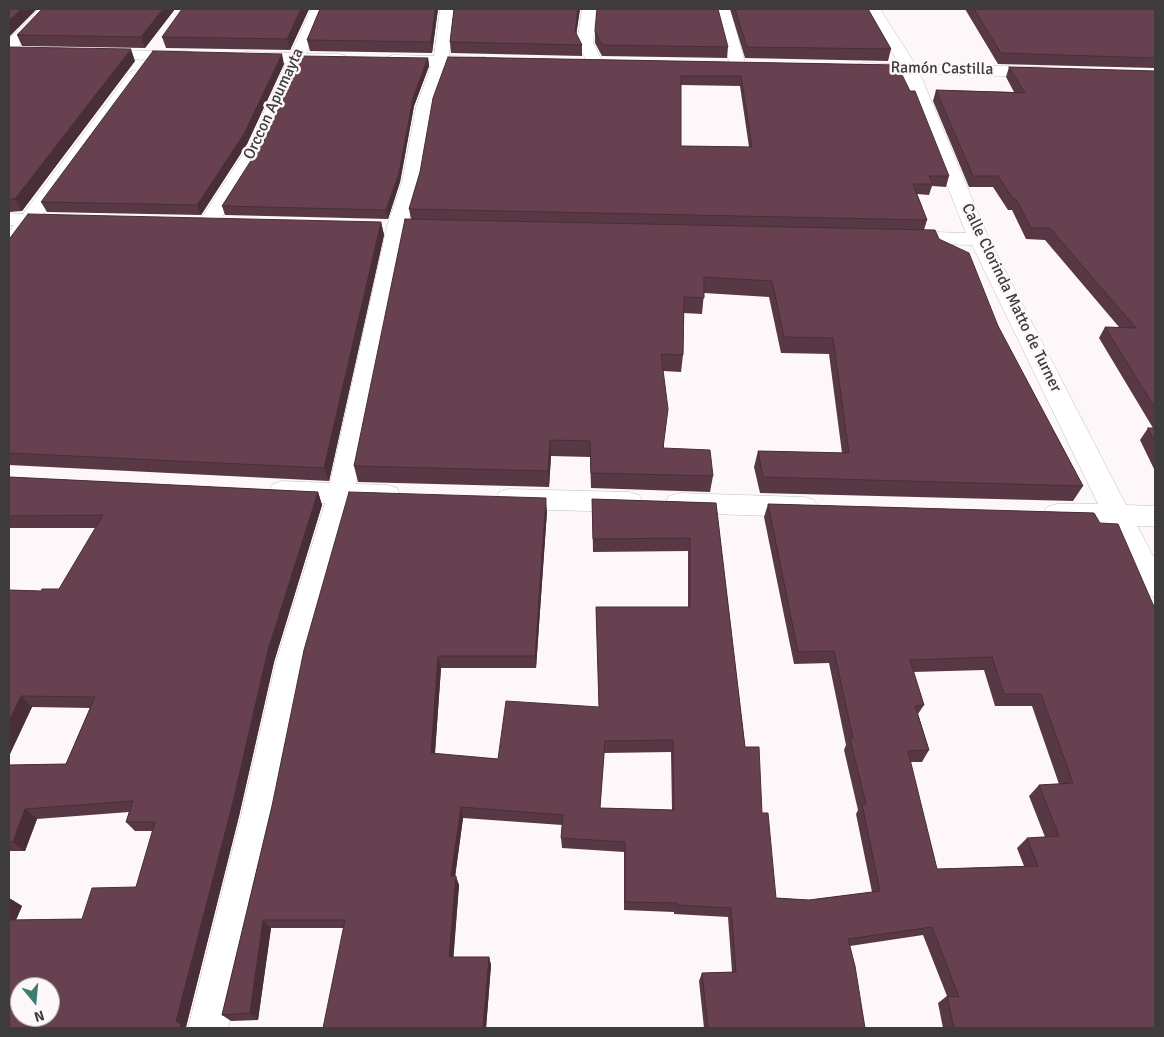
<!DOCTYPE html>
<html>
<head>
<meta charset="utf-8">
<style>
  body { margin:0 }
  #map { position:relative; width:1164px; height:1037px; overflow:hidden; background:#fdf7f9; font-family:Signika,sans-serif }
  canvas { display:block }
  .frame { position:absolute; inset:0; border:10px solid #3d3b3b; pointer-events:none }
  .north { position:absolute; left:10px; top:977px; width:50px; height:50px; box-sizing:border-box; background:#fdf7f9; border:1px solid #b0acad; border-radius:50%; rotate:163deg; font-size:14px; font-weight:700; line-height:20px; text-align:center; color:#3d3b3b }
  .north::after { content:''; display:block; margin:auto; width:18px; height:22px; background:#3b7e70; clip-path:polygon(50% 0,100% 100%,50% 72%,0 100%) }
</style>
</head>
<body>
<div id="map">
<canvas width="1164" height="1037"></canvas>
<div class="frame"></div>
<div class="north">N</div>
</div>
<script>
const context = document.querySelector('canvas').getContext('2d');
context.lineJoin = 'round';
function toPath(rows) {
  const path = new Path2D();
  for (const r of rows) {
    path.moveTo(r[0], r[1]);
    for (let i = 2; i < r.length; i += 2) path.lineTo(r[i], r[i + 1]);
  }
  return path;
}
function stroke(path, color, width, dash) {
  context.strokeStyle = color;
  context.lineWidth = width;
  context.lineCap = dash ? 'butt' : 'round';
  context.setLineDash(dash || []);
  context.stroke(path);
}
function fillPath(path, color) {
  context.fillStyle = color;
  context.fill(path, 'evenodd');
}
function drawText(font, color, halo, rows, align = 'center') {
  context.font = font + ' Signika,sans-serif';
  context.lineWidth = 5;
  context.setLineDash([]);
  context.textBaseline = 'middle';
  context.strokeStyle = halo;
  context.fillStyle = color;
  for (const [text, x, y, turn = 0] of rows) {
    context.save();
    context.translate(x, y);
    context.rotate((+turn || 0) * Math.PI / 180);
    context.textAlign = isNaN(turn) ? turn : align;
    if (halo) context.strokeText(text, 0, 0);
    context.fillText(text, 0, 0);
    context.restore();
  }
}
const minor = toPath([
  [39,9,54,9,14,51,9,53,9,39,39,9],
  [311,9,325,9,306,54,340,54,346,56,348,59,346,62,340,64,302,63,267,145,216,226,209,228,202,226,199,222,249,145,286,63,245,62,239,60,237,57,239,54,245,52,291,53,311,9],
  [440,9,454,9,449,56,485,57,491,59,493,62,491,65,485,67,447,66,432,107,420,182,407,226,356,484,387,485,397,488,400,495,397,502,387,505,352,504,308,662,277,816,228,1028,188,1028,241,816,276,662,325,503,282,501,273,498,269,491,273,484,282,481,330,483,387,226,402,182,416,107,431,66,393,65,387,63,385,60,387,57,393,55,434,56,440,9],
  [582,9,596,9,593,43,603,62,601,65,589,65,577,43,582,9],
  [716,9,730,9,746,66,744,69,738,71,732,69,730,66,716,9],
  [866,9,880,9,915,64,1045,67,1051,69,1053,72,1051,75,1045,77,920,74,989,239,1126,505,1155,506,1155,526,1137,526,1155,559,1155,597,1145,593,1109,526,1057,524,1047,521,1043,514,1047,507,1057,504,1098,504,972,245,903,243,896,241,893,237,896,233,903,231,966,233,903,74,863,73,857,71,855,68,857,65,863,63,899,64,866,9],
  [95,50,187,51,193,53,195,56,193,59,187,61,89,58,87,55,89,52,95,50],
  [136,70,142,72,144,75,43,214,69,217,72,221,69,225,62,227,34,226,16,250,9,252,9,232,14,225,9,225,9,213,23,214,130,72,136,70],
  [509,489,629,492,639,495,643,502,639,509,629,512,509,509,499,506,496,499,499,492,509,489],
  [679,493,804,497,814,500,818,507,814,514,804,517,679,513,669,510,665,503,669,496,679,493]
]);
const wall = toPath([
  [175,9,145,48,22,46,17,35],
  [309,9,290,50,166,48,162,37],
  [320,9,438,9,432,53,310,51,307,40],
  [454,9,580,9,576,34,582,45,582,56,451,53,450,42],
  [730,9,868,9,891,49,888,61,745,58],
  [965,9,1155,9,1155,68,998,64],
  [595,31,728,47,727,58,602,56,595,43],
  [9,48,135,61,22,211,9,212],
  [448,57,897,65,949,176,946,187,932,186,929,195,917,194,927,220,924,230,939,239,998,326,1083,486,1073,501,760,493,754,467,758,451,842,453,829,354,781,353,769,297,704,293,702,314,684,313,683,355,681,372,663,371,664,448,713,476,710,492,591,488,590,457,551,456,549,487,358,482,354,466,411,219,409,209,420,172],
  [681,85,740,86,749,147,681,146],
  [428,58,429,66,414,106,400,182,388,219,225,215,222,206],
  [284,64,247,144,201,215,47,212,41,202],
  [1009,67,1155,71,1155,471,1140,440,1148,428,1153,428,1099,338,1105,327,1119,327,1045,240,1026,239,1012,210,1008,210,993,187,969,187,933,101,936,90,1014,92,1006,77],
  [381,222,384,235,329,481,9,465,9,239],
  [9,477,318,492,322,505,274,662,239,816,186,1027,188,1028,9,1028,9,898,22,906,16,920,82,919,136,887,153,831,135,831,126,822,129,812,37,819,25,851,9,851,9,765,66,764,90,708,32,707,9,756,9,590,41,591,59,589,96,528,9,528],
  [592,499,716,503,745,747,762,813,776,898,809,900,872,892,856,814,858,810,844,750,846,745,829,663,794,664,764,517,768,504,1094,513,1155,1028,943,1028,938,1003,947,996,923,935,850,946,865,1028,704,1028,699,981,702,973,732,972,728,917,674,914,674,912,624,910,624,852,562,848,561,838,562,825,463,818,455,876,459,885,453,957,489,957,491,965,486,1028,343,928,271,928,258,1020,231,1021,222,1015,272,806,547,511,536,668,441,668,435,754,498,759,599,707,596,607,688,607,688,551,593,552],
  [984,670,995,706,1032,706,1059,784,1039,785,1029,796,1045,837,1027,838,1017,848,1024,866,937,869,910,762,922,762,929,750,918,714,924,705,913,672],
  [671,752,672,810,600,808,604,753]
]);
const shadedWall = toPath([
  [21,9,37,9,9,37,9,20],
  [163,9,175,9,145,48,141,37],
  [301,9,309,9,290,50,287,39],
  [435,9,438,9,432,53,431,42],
  [578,9,580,9,575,43,575,31],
  [131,49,135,61,22,211,15,199],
  [282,54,284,64,247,144,201,215,197,205],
  [428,58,429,66,414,106,400,182,388,219,386,210,413,98],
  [381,222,384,235,329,481,324,468],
  [550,440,551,456,549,487,548,471],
  [318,492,322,505,274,662,239,816,186,1027,188,1028,180,1028,176,1021,268,650],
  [546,498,547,511,536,668,535,656],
  [438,656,441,668,434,765,431,753],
  [21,696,32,707,9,756,9,721],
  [461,807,463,818,454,885,451,876],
  [25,809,37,819,25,851,13,842],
  [456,876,459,885,453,964,449,957],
  [9,898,22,906,12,929,9,926],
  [263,920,271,928,258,1020,250,1013],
  [489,957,491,965,486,1028,483,1028]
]);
const building = toPath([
  [9,9,21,9,9,20,9,9],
  [42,9,163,9,141,37,17,35,42,9],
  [182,9,301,9,287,39,162,37,182,9],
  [320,9,435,9,431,42,307,40,320,9],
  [454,9,578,9,575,31,582,45,450,42,454,9],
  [597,9,718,9,728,47,602,45,595,31,597,9],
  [735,9,868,9,891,49,747,47,735,9],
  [974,9,1155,9,1155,58,1001,53,974,9],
  [9,47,131,49,15,199,9,199,9,47],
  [153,51,282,54,244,134,197,205,41,202,153,51],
  [302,56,428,58,413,98,399,173,386,210,222,206,266,137,302,56],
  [448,57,897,65,910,91,915,91,949,176,929,176,933,184,913,184,927,220,409,209,420,172,433,98,448,57],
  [681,76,741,76,752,147,681,146,681,76],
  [1009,67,1155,71,1155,408,1105,327,1136,328,1050,228,1031,228,1016,199,1013,199,998,176,973,176,936,90,1025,93,1009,67],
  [28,214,381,222,324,468,9,453,9,239,10,238,28,214],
  [405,219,935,230,939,239,969,253,998,326,1083,486,763,477,758,451,849,453,833,338,784,337,772,281,704,277,704,298,684,297,683,355,661,354,668,409,663,448,710,450,713,476,591,473,590,441,550,440,548,471,354,466,405,219],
  [1148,428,1155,428,1155,443,1148,428],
  [9,477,318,492,268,650,232,806,176,1021,181,1024,180,1028,9,1028,9,920,82,919,92,888,136,887,155,822,126,822,133,801,25,809,13,842,9,842,9,765,66,764,95,697,21,696,9,721,9,590,41,591,42,589,59,589,103,515,9,516,9,477],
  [20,987,50,987,50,1017,20,1017,20,987],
  [349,492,546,498,535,656,438,656,431,753,498,759,506,701,599,707,596,607,690,607,690,538,593,539,592,499,716,503,745,747,759,747,762,813,768,813,776,898,809,900,880,891,862,804,866,804,850,739,853,738,834,651,798,652,768,504,1094,513,1100,523,1118,524,1155,609,1155,1028,954,1028,947,996,959,997,932,927,848,939,855,966,865,1028,708,1028,702,973,736,972,731,908,677,905,677,903,625,902,625,842,561,838,563,815,461,807,451,876,456,876,449,957,489,957,483,1028,323,1028,345,920,263,920,250,1013,222,1015,272,806,304,650,349,492],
  [992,657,1004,694,1041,694,1073,783,1039,785,1059,836,1027,838,1038,866,937,869,908,751,929,750,915,706,924,705,910,660,992,657],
  [673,740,674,810,600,808,605,741,673,740]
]);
const farStreetnames = [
  ["Ramón Castilla",942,69,1],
  ["Orccon Apumayta",274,104,-65],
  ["Calle Clorinda Matto de Turner",1011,298,64]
];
stroke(minor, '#c3bdbf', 1);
fillPath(minor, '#fff');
fillPath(wall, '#593845');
fillPath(shadedWall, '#482e38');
fillPath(building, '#674150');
stroke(building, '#482e38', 1);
drawText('16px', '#3d3b3b', '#fdf7f9', farStreetnames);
</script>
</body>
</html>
